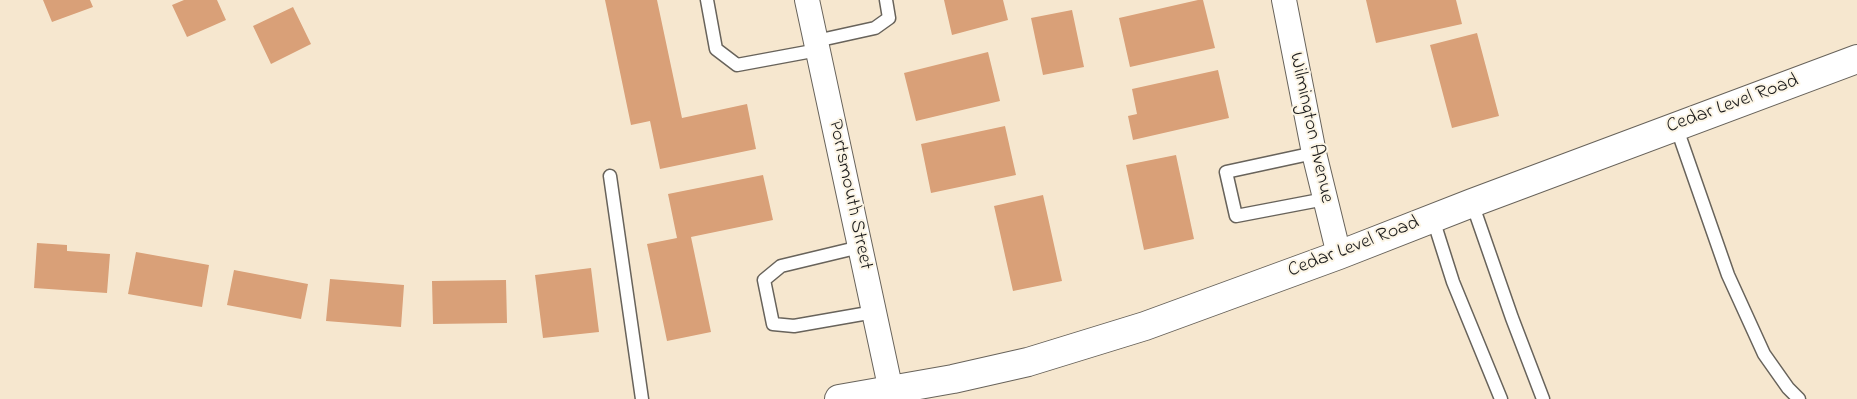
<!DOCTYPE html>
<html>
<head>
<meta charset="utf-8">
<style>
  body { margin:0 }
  canvas { display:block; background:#f6e7cf }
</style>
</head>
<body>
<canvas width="1857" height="399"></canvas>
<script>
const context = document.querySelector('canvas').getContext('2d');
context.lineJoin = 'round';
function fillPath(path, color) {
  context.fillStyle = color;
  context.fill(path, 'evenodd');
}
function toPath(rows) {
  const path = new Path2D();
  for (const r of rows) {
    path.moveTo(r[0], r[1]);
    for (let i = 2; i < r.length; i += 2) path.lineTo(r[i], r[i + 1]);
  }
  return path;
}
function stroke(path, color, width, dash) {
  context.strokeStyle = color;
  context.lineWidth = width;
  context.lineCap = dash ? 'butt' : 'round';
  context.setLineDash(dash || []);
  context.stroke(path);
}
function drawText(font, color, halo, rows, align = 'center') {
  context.font = font + ' "Indie Flower",sans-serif';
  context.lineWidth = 4;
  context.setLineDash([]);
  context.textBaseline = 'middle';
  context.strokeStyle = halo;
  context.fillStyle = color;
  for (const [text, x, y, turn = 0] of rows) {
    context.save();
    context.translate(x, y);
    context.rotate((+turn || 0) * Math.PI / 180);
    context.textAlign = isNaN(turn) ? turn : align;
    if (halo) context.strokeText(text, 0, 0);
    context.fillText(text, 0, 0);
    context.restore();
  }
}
const building = toPath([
  [43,0,90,0,93,7,52,22],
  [184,0,217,0,226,20,187,37,172,5],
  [605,0,657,0,682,118,747,104,756,149,660,169,650,121,631,125],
  [944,0,1003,0,1008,20,952,35],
  [1198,0,1203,0,1215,48,1130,67,1119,18],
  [1366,0,1456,0,1462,24,1376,43],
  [293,7,311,44,271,64,253,26],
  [1072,10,1084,67,1043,75,1031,18],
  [1477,33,1499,116,1452,128,1430,45],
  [988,52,1000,101,916,121,904,73],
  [1218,70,1229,118,1133,140,1128,116,1137,114,1132,89],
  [1005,126,1016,175,931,193,921,144],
  [1176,155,1194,239,1144,250,1126,165],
  [763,175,773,220,691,237,711,332,667,341,647,244,677,238,668,194],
  [1043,195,1062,281,1013,291,994,206],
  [37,243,67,245,67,251,110,254,107,293,34,288],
  [136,252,209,265,202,307,128,294],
  [591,268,599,332,543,338,535,275],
  [234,270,308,284,301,319,227,305],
  [330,279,404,285,401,327,326,321],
  [506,280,507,323,433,324,432,281]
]);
const service = toPath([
  [707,0,716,49,737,65,818,50],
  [816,41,875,28,889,18,886,0],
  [1676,126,1728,275,1764,354,1788,388,1799,399],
  [1314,153,1226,172,1236,216,1325,199],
  [610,176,642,399],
  [1472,203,1512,318,1543,399],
  [1433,219,1453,282,1501,399],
  [860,247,781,266,764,280,773,324,794,326,874,312]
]);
const minor = toPath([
  [807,0,891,391],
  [1284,0,1314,153,1339,255]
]);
const secondary = toPath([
  [839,399,953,379,1028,362,1145,326,1339,255,1472,203,1857,59]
]);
const streetNames = [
  ["Cedar Level Road",1733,105,-20],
  ["Wilmington Avenue",1310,128,78],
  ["Portsmouth Street",849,195,78],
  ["Cedar Level Road",1354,248,-21]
];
fillPath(building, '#d9a078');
stroke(service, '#68635b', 15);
stroke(minor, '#68635b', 26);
stroke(secondary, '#68635b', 30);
stroke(service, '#fff', 12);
stroke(minor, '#fff', 24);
stroke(secondary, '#fff', 28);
drawText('20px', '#1c1c1c', '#fcf5e5', streetNames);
</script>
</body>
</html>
